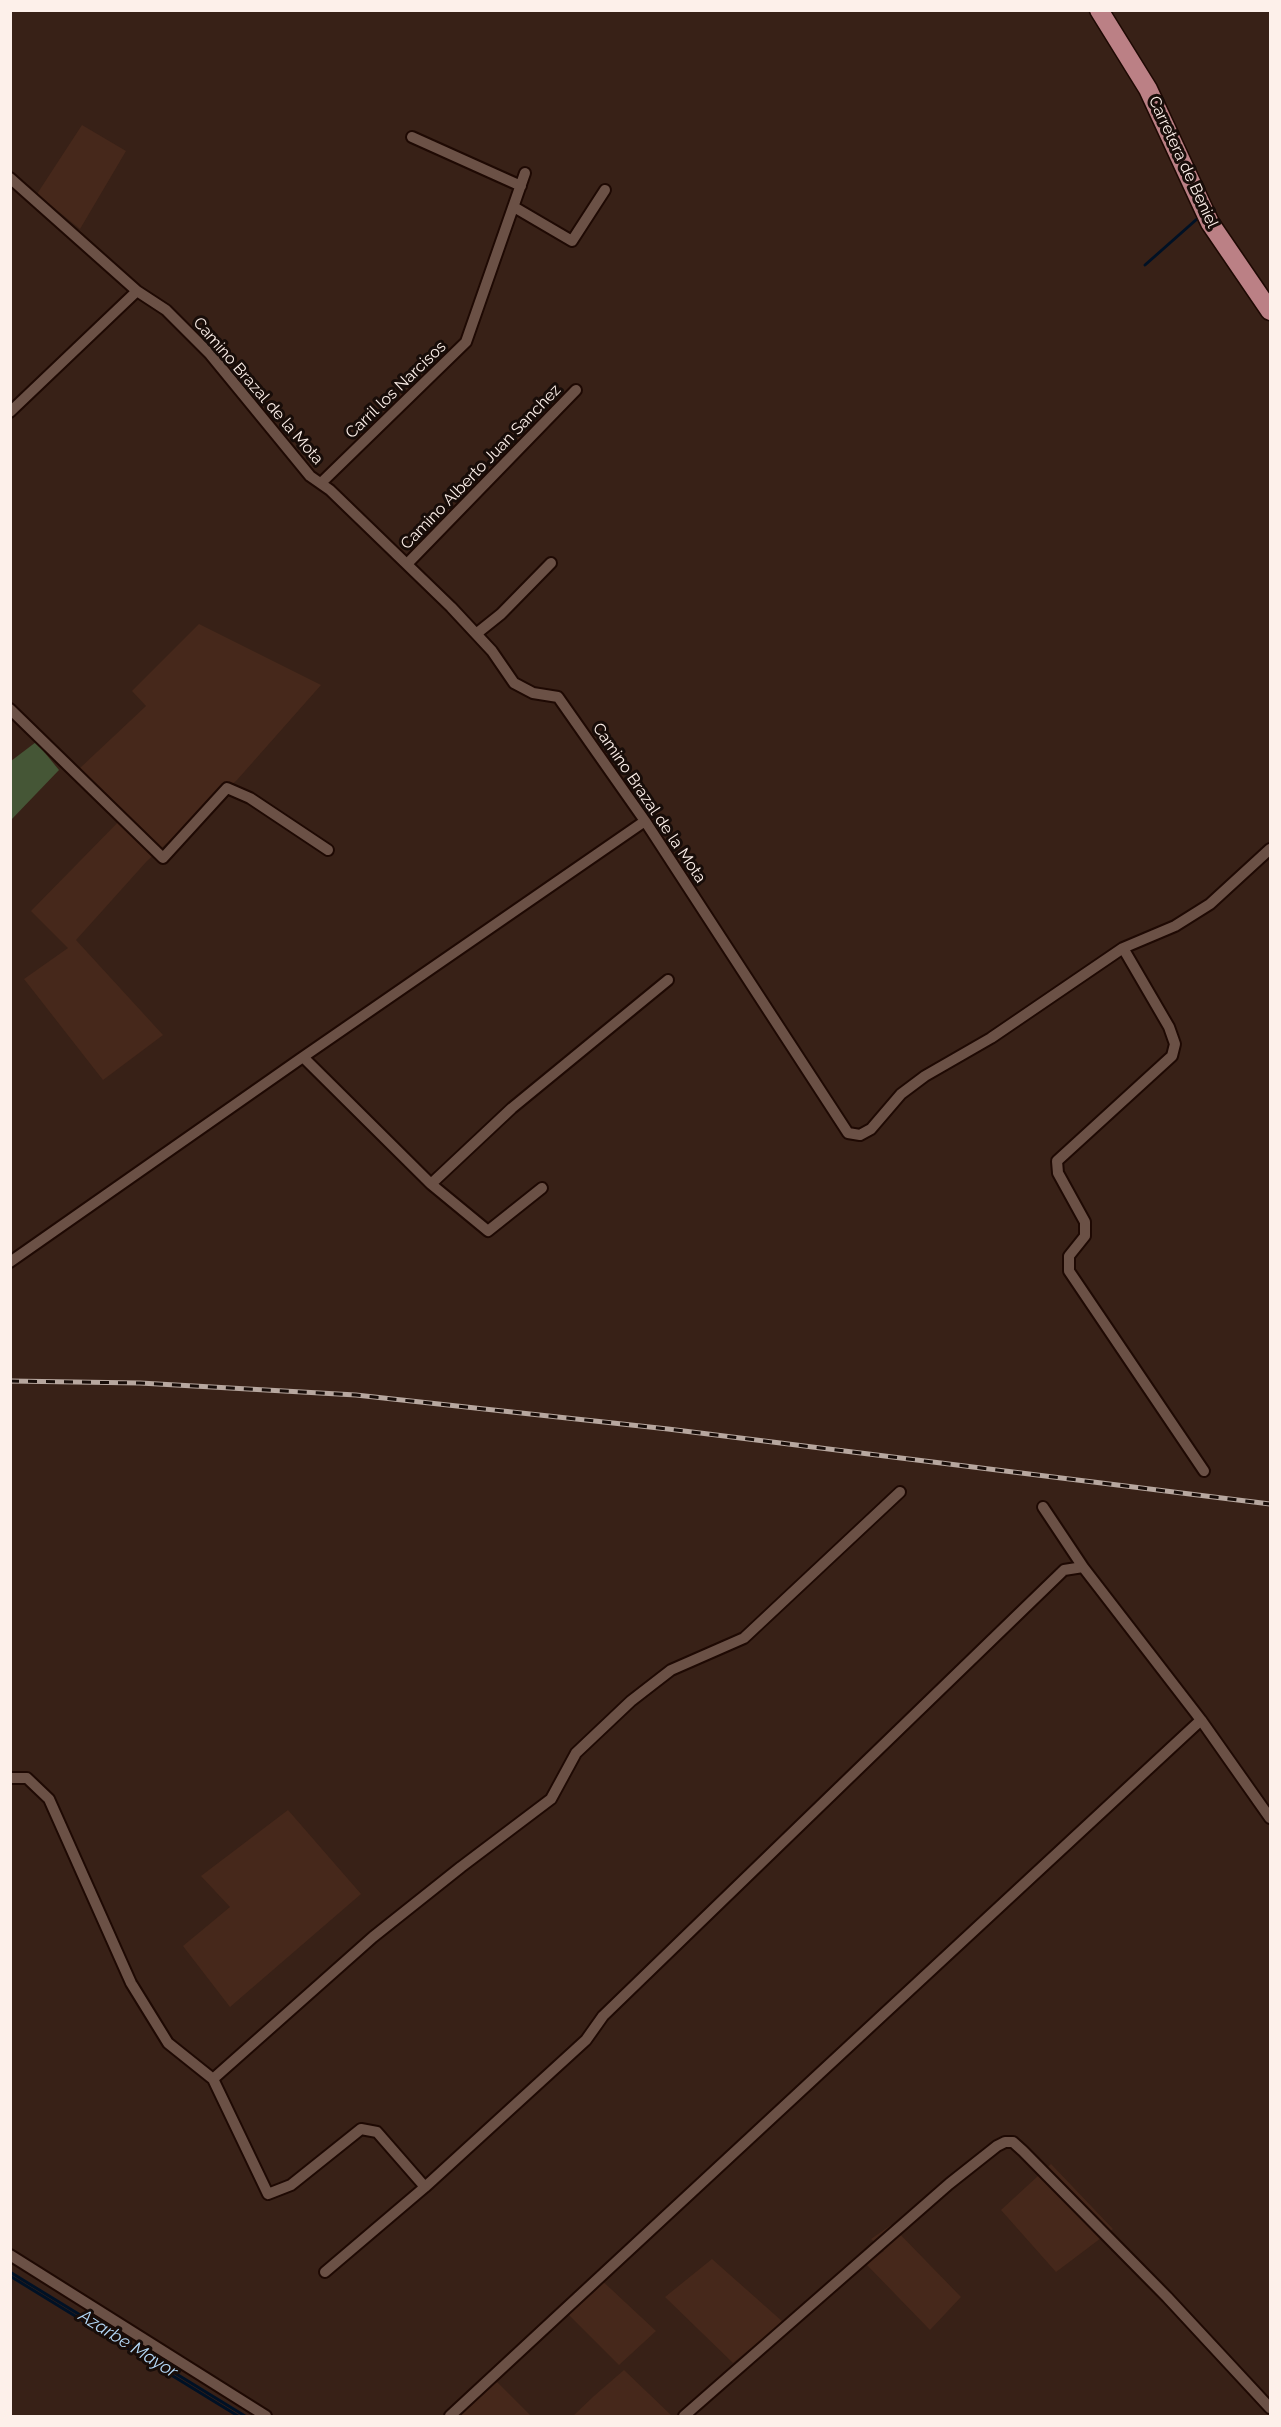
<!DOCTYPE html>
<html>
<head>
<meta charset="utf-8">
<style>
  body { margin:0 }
  #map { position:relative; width:1281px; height:2427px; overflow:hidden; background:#382117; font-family:Raleway,sans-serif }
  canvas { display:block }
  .frame { position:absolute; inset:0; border:12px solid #fdf0ea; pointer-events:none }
</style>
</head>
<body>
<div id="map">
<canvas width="1281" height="2427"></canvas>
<div class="frame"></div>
</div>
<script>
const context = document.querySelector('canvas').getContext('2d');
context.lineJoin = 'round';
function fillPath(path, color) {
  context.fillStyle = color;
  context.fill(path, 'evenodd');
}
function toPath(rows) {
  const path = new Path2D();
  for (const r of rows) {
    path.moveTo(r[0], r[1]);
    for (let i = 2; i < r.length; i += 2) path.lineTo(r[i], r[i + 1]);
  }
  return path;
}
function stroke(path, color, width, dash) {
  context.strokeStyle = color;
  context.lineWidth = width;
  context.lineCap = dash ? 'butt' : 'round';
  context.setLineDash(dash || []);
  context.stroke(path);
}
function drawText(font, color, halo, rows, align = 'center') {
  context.font = font + ' Raleway,sans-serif';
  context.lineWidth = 6;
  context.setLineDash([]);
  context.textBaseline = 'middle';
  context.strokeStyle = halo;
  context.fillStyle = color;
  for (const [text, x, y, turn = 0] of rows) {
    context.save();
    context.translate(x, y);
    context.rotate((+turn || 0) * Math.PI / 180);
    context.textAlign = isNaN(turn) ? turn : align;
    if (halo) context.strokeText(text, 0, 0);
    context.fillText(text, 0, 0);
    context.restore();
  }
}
const built = toPath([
  [82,125,126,151,80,229,37,194],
  [199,624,321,685,237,780,147,861,76,940,163,1035,103,1080,24,979,68,948,31,911,126,814,80,768,146,706,132,691],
  [288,1810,361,1894,230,2007,183,1946,230,1907,201,1876],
  [1051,2164,1113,2229,1056,2272,1001,2210],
  [891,2225,961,2297,930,2330,866,2264,884,2251,871,2239],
  [712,2259,783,2322,733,2363,665,2297],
  [596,2275,656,2331,619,2365,568,2314],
  [624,2370,672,2416,573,2416,594,2396],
  [496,2381,531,2416,458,2416]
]);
const green = toPath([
  [36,742,59,770,11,820,11,761]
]);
const stream = toPath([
  [1145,265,1197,219],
  [10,2272,245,2416],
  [10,2276,238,2416]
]);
const street = toPath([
  [412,137,521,186],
  [10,178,137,291,166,310,210,354,310,476,330,490,451,607,492,651,514,683,533,693,558,697,645,821,848,1133,860,1135,871,1129,901,1094,925,1076,991,1038,1123,948,1175,926,1210,904,1270,849],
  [514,207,572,241,605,190],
  [10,412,137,291],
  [321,483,466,342,525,173],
  [407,564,576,390],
  [476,634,501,614,551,563],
  [10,709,163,858,227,788,250,798,328,850],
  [645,821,303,1057,431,1184,512,1108,668,980],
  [1123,948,1169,1027,1175,1044,1172,1056,1057,1161,1058,1173,1085,1222,1085,1236,1069,1256,1069,1271,1204,1471],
  [431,1184,488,1231,542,1188],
  [10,1262,303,1057],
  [1043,1507,1083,1567],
  [1201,1720,1270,1818],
  [10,1778,27,1778,49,1799,131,1983,168,2043,213,2079,373,1937,461,1867,551,1799,576,1753,631,1701,671,1670,744,1638,900,1492],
  [213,2079,268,2194,291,2185,361,2129,377,2132,425,2187,325,2272],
  [425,2187,586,2040,603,2016,1064,1570,1083,1567,1201,1720,450,2416],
  [10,2255,266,2416],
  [684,2416,949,2184,997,2146,1005,2142,1013,2142,1023,2151,1167,2297,1270,2408]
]);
const primary = toPath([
  [1099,10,1148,89,1210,223,1270,311]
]);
const rail = toPath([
  [10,1381,140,1383,356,1395,668,1429,1270,1504]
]);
const streetNames = [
  ["Carretera de Beniel",1183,162,65],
  ["Carril los Narcisos",396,390,-44],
  ["Camino Brazal de la Mota",258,391,49],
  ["Camino Alberto Juan Sanchez",481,467,-46],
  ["Camino Brazal de la Mota",649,803,56]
];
const waterNames = [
  ["Azarbe Mayor",128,2344,32]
];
fillPath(built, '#46281b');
fillPath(green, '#455636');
stroke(stream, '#001125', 3);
stroke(street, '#1e0903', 14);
stroke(primary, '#1e0903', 21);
stroke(street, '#6b5146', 10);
stroke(primary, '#bb8085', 18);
stroke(rail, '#b7a79f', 5);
stroke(rail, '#180d09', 3, [9]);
drawText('16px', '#fdf0ea', '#180d09', streetNames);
drawText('italic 18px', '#b4d8f7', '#180d09', waterNames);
</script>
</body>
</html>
